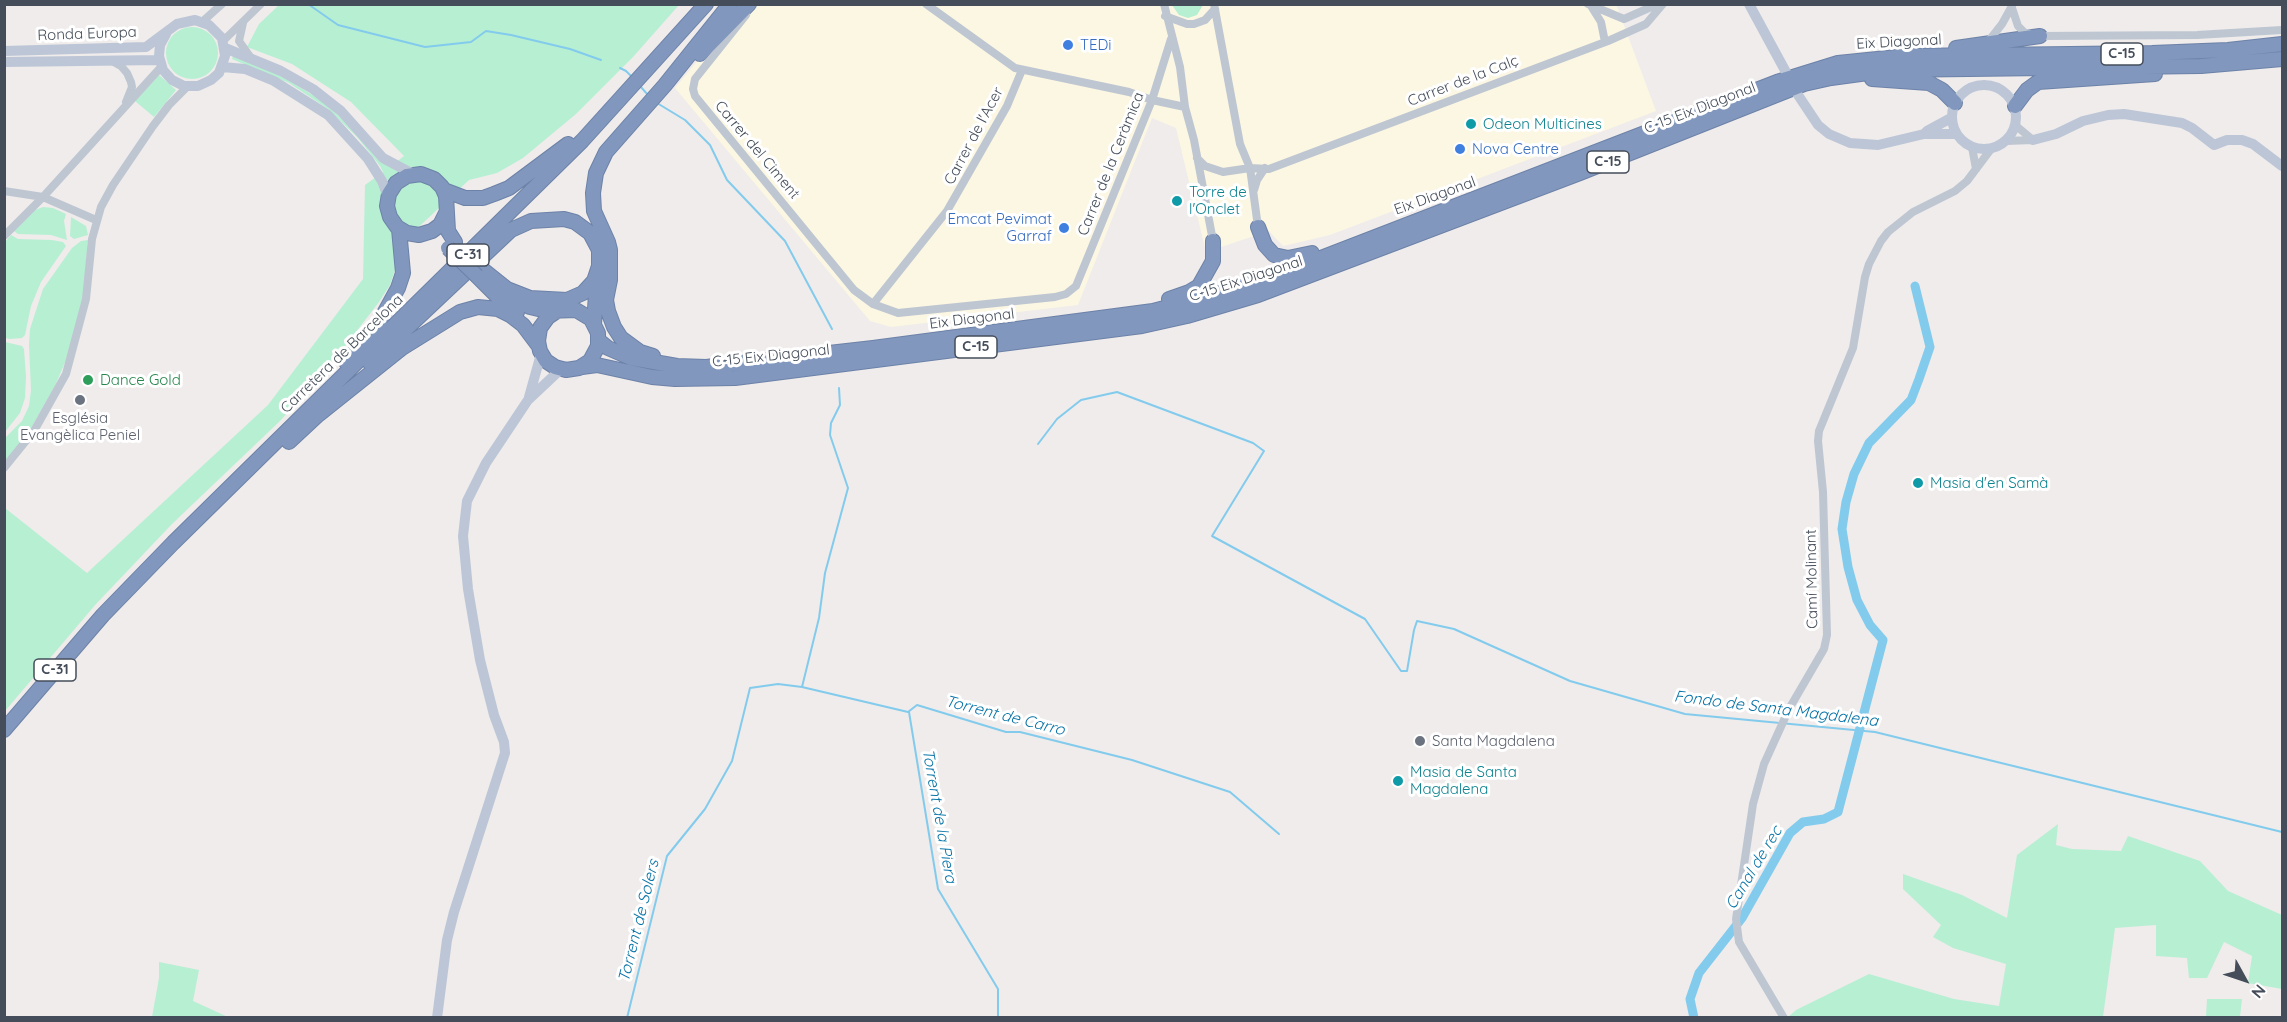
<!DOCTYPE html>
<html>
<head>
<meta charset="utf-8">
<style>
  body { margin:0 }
  #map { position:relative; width:2287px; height:1022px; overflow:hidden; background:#efeceb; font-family:Quicksand,sans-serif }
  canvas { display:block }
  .frame { position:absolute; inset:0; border:6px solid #444d59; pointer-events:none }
  .north { position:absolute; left:2215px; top:950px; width:60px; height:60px; -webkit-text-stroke:4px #fff; paint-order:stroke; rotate:130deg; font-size:16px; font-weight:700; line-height:24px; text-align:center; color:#444d59 }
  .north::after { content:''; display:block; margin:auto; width:21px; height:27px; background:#444d59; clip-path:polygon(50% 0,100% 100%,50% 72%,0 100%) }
</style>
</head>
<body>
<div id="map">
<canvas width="2287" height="1022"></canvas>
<div class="frame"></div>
<div class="north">N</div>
</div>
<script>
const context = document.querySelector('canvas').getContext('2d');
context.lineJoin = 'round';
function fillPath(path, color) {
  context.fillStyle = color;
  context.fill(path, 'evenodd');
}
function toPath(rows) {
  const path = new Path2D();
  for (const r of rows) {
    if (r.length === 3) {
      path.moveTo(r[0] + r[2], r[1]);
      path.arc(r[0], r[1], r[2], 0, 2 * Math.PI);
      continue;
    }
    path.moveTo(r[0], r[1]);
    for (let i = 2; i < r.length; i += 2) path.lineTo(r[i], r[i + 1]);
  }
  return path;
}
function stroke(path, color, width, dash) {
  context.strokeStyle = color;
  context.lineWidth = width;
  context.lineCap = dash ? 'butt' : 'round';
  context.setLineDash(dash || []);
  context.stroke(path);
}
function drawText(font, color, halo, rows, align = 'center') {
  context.font = font + ' Quicksand,sans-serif';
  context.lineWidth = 6;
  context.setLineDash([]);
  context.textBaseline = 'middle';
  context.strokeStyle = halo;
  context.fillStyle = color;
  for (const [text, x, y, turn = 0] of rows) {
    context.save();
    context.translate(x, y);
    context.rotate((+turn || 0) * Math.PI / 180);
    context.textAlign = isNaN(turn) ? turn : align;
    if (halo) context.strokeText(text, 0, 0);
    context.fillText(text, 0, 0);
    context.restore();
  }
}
const commercial = toPath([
  [1616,4,1656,111,1330,235,1283,246,1269,231,1206,252,1176,128,1152,118,1078,305,891,327,870,321,675,88,744,5]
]);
const green = toPath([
  [280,4,679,5,633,57,576,114,523,158,497,173,469,180,394,250,395,270,390,285,379,302,329,367,280,421,172,524,96,604,5,711,5,508,87,573,268,405,363,279,365,185,383,172,380,166,357,137,328,109,289,83,232,59,233,56,280,75,324,102,391,166,404,156,351,102,292,64,247,47,259,24],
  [1172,5,1172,4,1203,5,1197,15,1188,18,1179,15],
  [192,53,26],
  [159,75,176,90,154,117,135,101],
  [43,207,53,208,66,214,64,221,67,240,51,235,18,234,14,231,35,210],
  [71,217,86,226,88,235,74,239,70,236],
  [11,235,18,239,52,240,63,242,66,246,41,282,31,306,25,335,22,338,10,339,5,338,4,243],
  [88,240,83,299,66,360,55,386,30,430,5,462,4,439,22,421,29,406,31,390,29,345,30,329,43,289,72,248,81,241],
  [5,342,22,346,24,349,26,377,25,398,20,413,5,432],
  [2058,824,2056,845,2072,849,2121,851,2128,836,2200,861,2228,891,2282,915,2282,989,2248,983,2252,956,2224,942,2207,978,2189,978,2187,958,2156,956,2156,925,2115,928,2103,1017,1787,1018,1796,1010,1869,974,1954,999,1999,1006,2006,964,1953,948,1933,937,1941,925,1903,889,1903,874,1962,895,2007,918,2017,855],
  [159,962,199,970,193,1001,228,1017,152,1017,159,978],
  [2207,999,2242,999,2240,1017,2206,1017]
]);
const stream = toPath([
  [308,4,338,25,425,47,471,42,486,31,511,35,570,49,601,60],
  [620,68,626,71,632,77],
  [640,86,648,95],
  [657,103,685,120,710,145,727,180,785,241,832,329],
  [839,388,840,405,831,423,830,435,848,488,825,573,819,618,802,687,908,712,917,705,1006,732,1020,732,1132,760,1230,792,1279,834],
  [1038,444,1057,419,1081,400,1117,392,1253,443,1264,451,1212,536,1365,619,1401,671,1407,671,1414,630,1417,621,1454,629,1570,681,1685,714,1875,732,2282,832],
  [909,712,938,889,998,989,998,1018],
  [627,1018,667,856,705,809,732,761,750,688,778,684,802,687]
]);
const canal = toPath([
  [1694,1018,1690,999,1699,973,1742,918,1790,833,1803,822,1824,819,1838,812,1883,640,1870,625,1857,600,1848,567,1842,529,1846,502,1854,474,1869,443,1911,400,1919,379,1930,347,1915,286]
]);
const street = toPath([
  [926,4,1015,68,1129,92,1152,100,1185,107],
  [1164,4,1180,67,1185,107,1194,140,1213,241],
  [1214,4,1240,144,1250,168,1258,227],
  [1588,4,1624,19,1658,4],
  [1591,6,1601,22,1605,42],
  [2012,8,2018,26,2025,33,2040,36,2197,35,2282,30],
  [746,15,695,79,693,89,695,96,854,290,873,304,898,313,1055,297,1066,294,1076,286,1152,100,1171,39],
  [1165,16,1187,24,1194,24,1205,20,1215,9],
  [202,22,222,4],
  [243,23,239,41,251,58],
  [223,41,261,4],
  [1987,43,2002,24,2012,6],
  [112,61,121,66,127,73,131,82,132,87,126,102],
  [2015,125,2033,140],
  [2006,141,2033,140],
  [1972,147,1976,169],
  [1197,158,1205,166,1223,172,1250,168,1269,169,1608,41,1646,24,1663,4],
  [1254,190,1257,180,1265,168],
  [4,191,43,197,96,220],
  [4,236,43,197,162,66],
  [873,304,947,211,1007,106,1022,70],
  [4,468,34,431,66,374,86,299,92,239,101,207,113,185,153,126,169,105,188,86],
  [1784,1018,1739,942,1736,919,1753,804,1764,764,1789,709,1824,649,1827,635,1823,492,1818,441,1819,431,1853,348,1865,277,1869,264,1881,241,1888,232,1913,212,1955,191,1967,181,1991,149]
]);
const secondary = toPath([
  [1749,4,1787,74],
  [225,48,281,71,313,89,341,111,383,158,413,174],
  [4,51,146,47,177,24,195,20,209,25,222,38,225,56,219,73,211,80,198,86,184,86,172,80,163,70,159,56,160,45,166,34],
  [4,62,160,60],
  [222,67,245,69,274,81,328,115,368,159,382,181,388,197],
  [1984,117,32],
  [1796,92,1818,125,1829,134,1850,143,1878,145,1924,134,1956,134],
  [1924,134,1927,131,1951,118],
  [2033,140,2056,134,2083,121,2108,115,2124,114,2182,123,2192,128,2214,145,2227,140,2242,140,2253,144,2282,166],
  [529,397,541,354],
  [437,1018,447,940,454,912,505,753,504,742,494,715,480,660,468,589,463,536,467,501,486,463,528,400,561,369]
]);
const highway = toPath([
  [1956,48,2040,36],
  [700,54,749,4],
  [1872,79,1929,83,1942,90,1955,103],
  [2015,106,2027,90,2038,82,2155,74],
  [444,190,465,198,483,198,494,194,509,188,568,144],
  [446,213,440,225,432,231,419,235,407,233,397,227,390,217,387,206,389,194,396,183,407,176,421,174,434,179,442,187,446,196,448,231,455,242],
  [1258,227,1265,245,1274,255,1288,258,1312,253],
  [477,276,498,297,517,312],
  [1169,299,1189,292,1199,286,1213,261,1213,241],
  [516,300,530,307,547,311,576,310,591,319,598,333,598,346,590,361,579,368,566,370,555,367,546,361,540,351,538,341,540,328,548,317,557,311],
  [594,324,596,294,604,278],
  [598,340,608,348,631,358,677,366,706,367,873,348,1153,311,1236,289,1295,268,1777,82,1838,63,1907,56,2152,53,2228,50,2282,44],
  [653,356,640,352,621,338,614,327,608,311,606,300,610,280,610,250,608,242,594,211,593,193,596,173,606,152,665,85,730,4],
  [346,362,381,319,398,288,403,273,399,229],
  [370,363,511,230,531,221,564,219,575,222,590,233,599,250,599,266,594,281,583,293,567,300,530,298,507,289,482,269],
  [582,367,597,365,652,377,675,379,735,378,1142,326,1187,316,1258,295,1580,173,1804,84,1831,78,1890,70,2201,66,2282,59],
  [289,442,318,415,402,348,460,312,478,307,498,309,510,315,523,325,538,345],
  [4,730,103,615,173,543,582,141,706,4]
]);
const highwayBridge = toPath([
  [448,248,477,276]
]);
const markers = [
  [1068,45,6,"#3f7fe0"],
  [1471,124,6,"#0f9aa8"],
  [1460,149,6,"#3f7fe0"],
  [1177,201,6,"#0f9aa8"],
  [1064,228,6,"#3f7fe0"],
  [88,380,6,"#2e9e5b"],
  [80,400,6,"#6b7280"],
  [1918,483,6,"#0f9aa8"],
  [1420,741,6,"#6b7280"],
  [1398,781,6,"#0f9aa8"]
];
const shields = [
  [2122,54,42],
  [1608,162,42],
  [468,255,42],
  [976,347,42],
  [55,670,42]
];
const shieldNames = [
  ["C-15",2122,54],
  ["C-15",1608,162],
  ["C-31",468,255],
  ["C-15",976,347],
  ["C-31",55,670]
];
const streetNames = [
  ["Ronda Europa",87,34,-2],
  ["Eix Diagonal",1899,42,-3],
  ["Carrer de la Calç",1463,81,-21],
  ["C-15 Eix Diagonal",1700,108,-21],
  ["Carrer de l'Acer",974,136,-62],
  ["Carrer del Ciment",757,150,50],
  ["Carrer de la Ceràmica",1111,164,-68],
  ["Eix Diagonal",1435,196,-20],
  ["C-15 Eix Diagonal",1246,279,-18],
  ["Eix Diagonal",972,319,-7],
  ["Carretera de Barcelona",342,354,-44],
  ["C-15 Eix Diagonal",771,356,-6],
  ["Camí Molinant",1812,579,-91]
];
const shopNames = [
  ["TEDi",1080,45],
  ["Nova Centre",1472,149],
  ["Emcat Pevimat",1052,219,"right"],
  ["Garraf",1052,236,"right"]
];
const cultureNames = [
  ["Odeon Multicines",1483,124],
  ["Torre de",1189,192],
  ["l'Onclet",1189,209],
  ["Masia d'en Samà",1930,483],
  ["Masia de Santa",1410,772],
  ["Magdalena",1410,789]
];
const leisureNames = [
  ["Dance Gold",100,380]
];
const worshipNames = [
  ["Església",80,418],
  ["Evangèlica Peniel",80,435],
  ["Santa Magdalena",1432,741,"left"]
];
const waterNames = [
  ["Fondo de Santa Magdalena",1776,709,7],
  ["Torrent de Carro",1005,716,14],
  ["Torrent de la Piera",939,816,80],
  ["Canal de rec",1754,868,-59],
  ["Torrent de Solers",639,921,-76]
];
fillPath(commercial, '#fcf7e2');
fillPath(green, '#b7efd3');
stroke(stream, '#83cbed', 2);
stroke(canal, '#83cbed', 9);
stroke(highway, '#6d82a8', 16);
stroke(street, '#bec6d2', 8);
stroke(secondary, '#bdc6d6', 10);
stroke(highway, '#8197bd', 14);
stroke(highwayBridge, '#6d82a8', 16, []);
stroke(highwayBridge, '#8197bd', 14);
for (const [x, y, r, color] of markers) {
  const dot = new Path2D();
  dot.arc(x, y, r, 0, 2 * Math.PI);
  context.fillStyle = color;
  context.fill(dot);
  stroke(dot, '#fff', 2);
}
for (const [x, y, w] of shields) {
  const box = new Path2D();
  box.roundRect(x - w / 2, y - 11, w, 22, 4.5);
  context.fillStyle = '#fff';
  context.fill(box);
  stroke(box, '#444d59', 1.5);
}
drawText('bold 14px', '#444d59', null, shieldNames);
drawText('15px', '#444d59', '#fff', streetNames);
drawText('15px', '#366cbe', '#fff', shopNames, 'left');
drawText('15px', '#0d838f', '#fff', cultureNames, 'left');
drawText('15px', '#27864d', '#fff', leisureNames, 'left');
drawText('15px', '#5b616d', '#fff', worshipNames);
drawText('italic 16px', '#0974a7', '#fff', waterNames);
</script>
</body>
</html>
